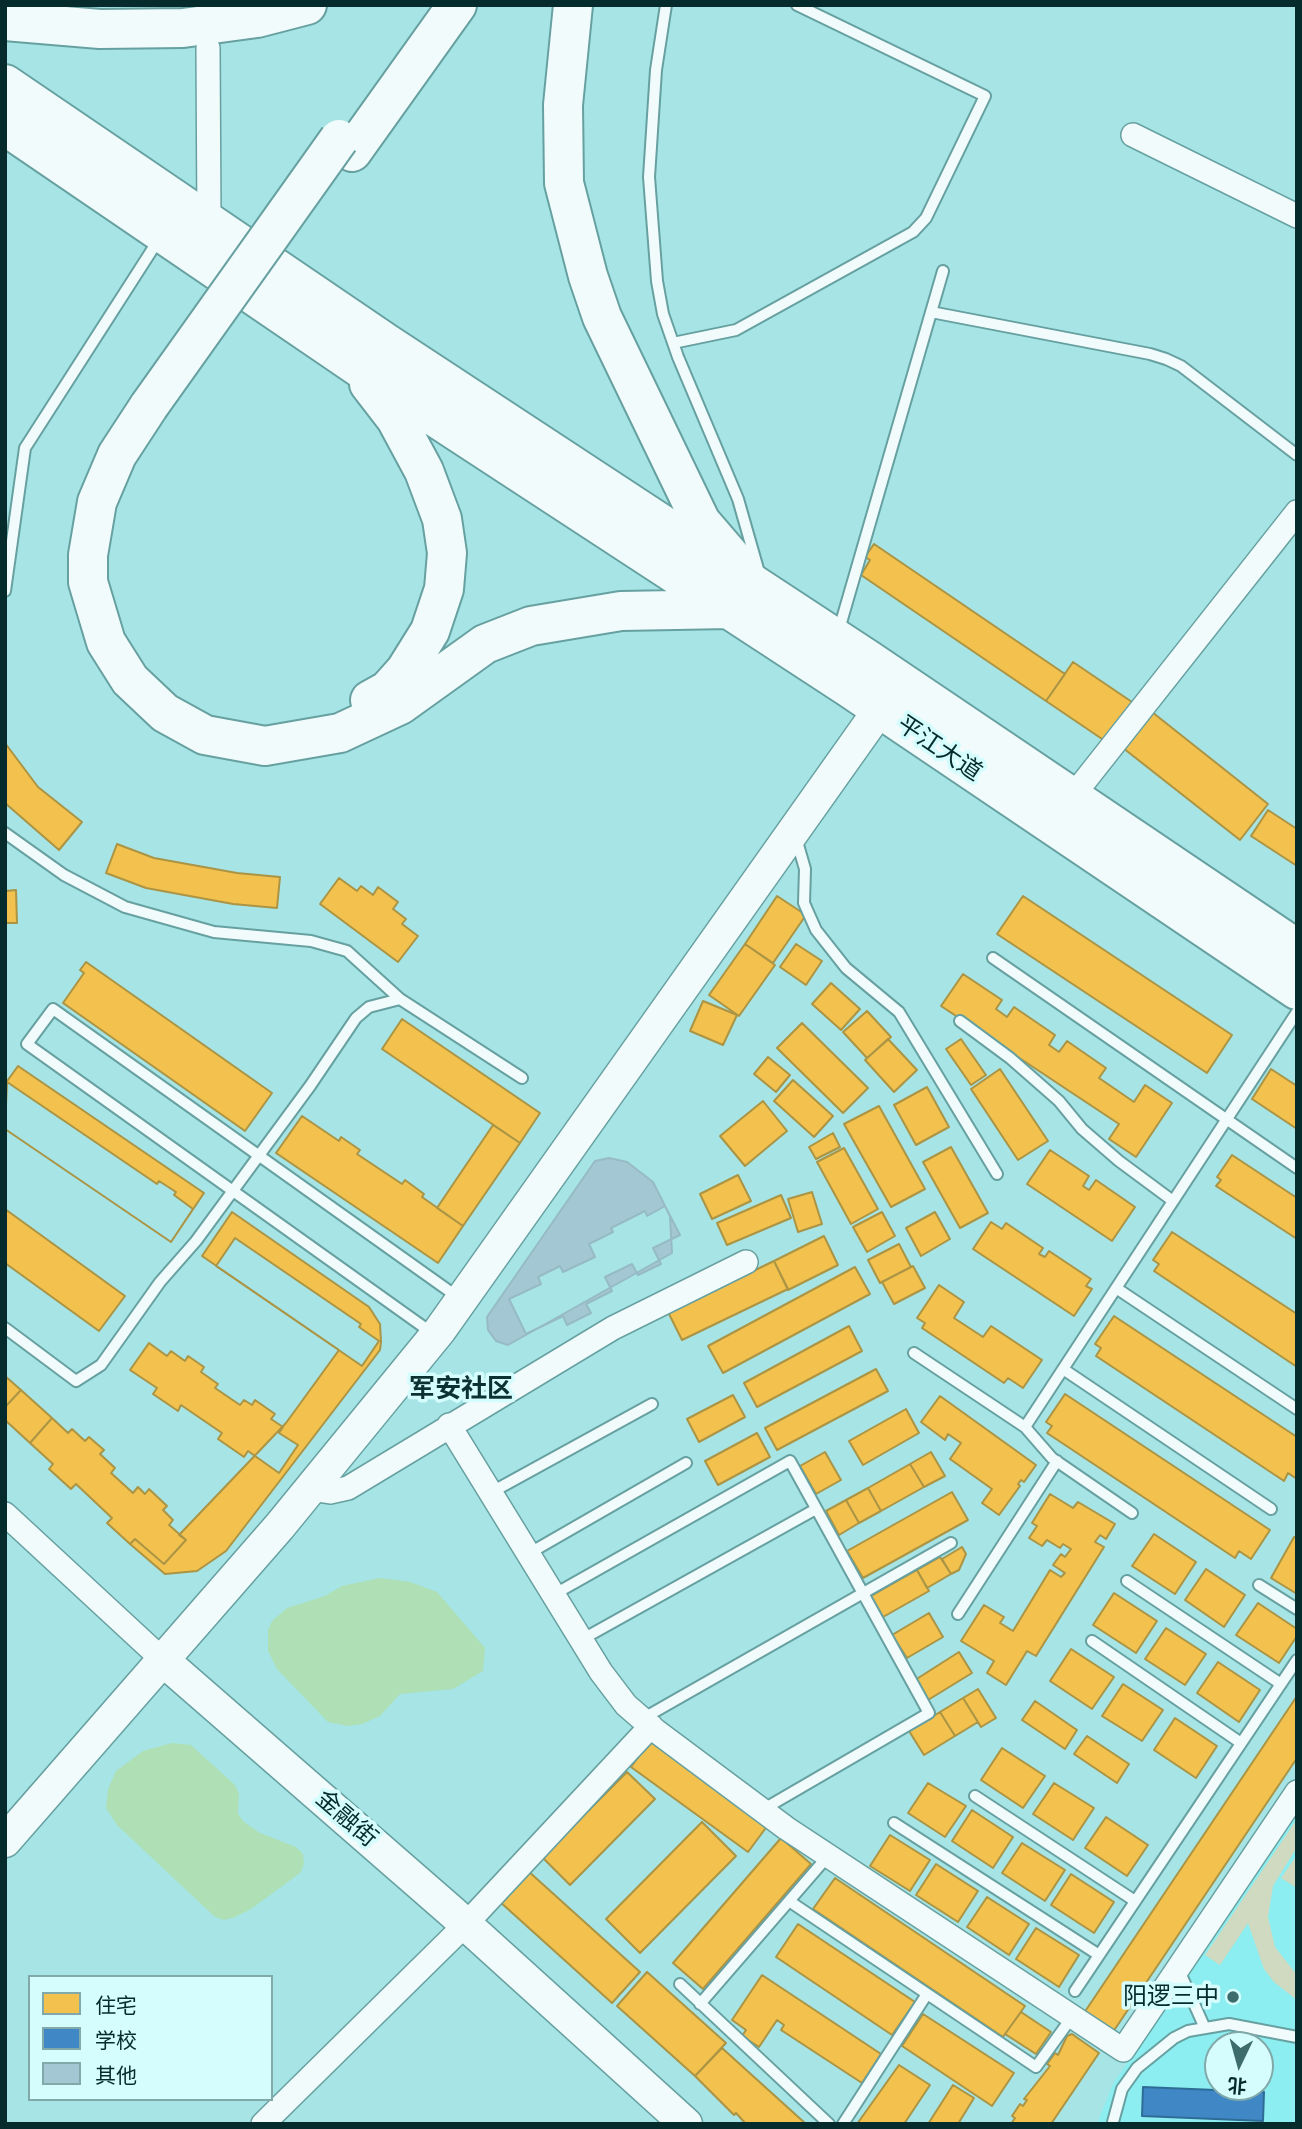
<!DOCTYPE html>
<html>
<head>
<meta charset="utf-8">
<style>
  body { margin:0 }
  #map { position:relative; width:1302px; height:2129px; overflow:hidden; background:#a6e4e5; font-family:"Fira Sans Condensed","Noto Sans SC",sans-serif }
  canvas { display:block }
  .frame { position:absolute; inset:0; border:7px solid #052b2c; pointer-events:none }
  .legend { position:absolute; left:28px; top:1975px; width:245px; height:126px; box-sizing:border-box; background:#d5fdfe; border:2px solid #82a9aa; margin:0; padding:9px 12px; list-style:none; font-size:21px; color:#052b2c }
  .legend li { display:flex; align-items:center; gap:14px; height:35px }
  .legend b { width:35px; border:2px solid #82a9aa }
  .north { position:absolute; left:1204px; top:2031px; width:70px; height:70px; box-sizing:border-box; background:#d5fdfe; border:2px solid #82a9aa; border-radius:50%; rotate:185deg; font-size:19px; font-weight:700; line-height:28px; text-align:center; color:#052b2c }
  .north::after { content:''; display:block; margin:auto; width:24px; height:32px; background:#3d6c6d; clip-path:polygon(50% 0,100% 100%,50% 72%,0 100%) }
</style>
</head>
<body>
<div id="map">
<canvas width="1302" height="2129"></canvas>
<div class="frame"></div>
<ul class="legend">
<li><b style="height:19px;background:#f2c14e"></b>住宅</li>
<li><b style="height:19px;background:#3f88c5"></b>学校</li>
<li><b style="height:19px;background:#a4c8d3"></b>其他</li>
</ul>
<div class="north">北</div>
</div>
<script>
const context = document.querySelector('canvas').getContext('2d');
context.lineJoin = 'round';
function fillPath(path, color) {
  context.fillStyle = color;
  context.fill(path, 'evenodd');
}
function toPath(rows) {
  const path = new Path2D();
  for (const r of rows) {
    path.moveTo(r[0], r[1]);
    for (let i = 2; i < r.length; i += 2) path.lineTo(r[i], r[i + 1]);
  }
  return path;
}
function stroke(path, color, width, dash) {
  context.strokeStyle = color;
  context.lineWidth = width;
  context.lineCap = dash ? 'butt' : 'round';
  context.setLineDash(dash || []);
  context.stroke(path);
}
function drawText(font, color, halo, rows, align = 'center') {
  context.font = font + ' "Fira Sans Condensed","Noto Sans SC",sans-serif';
  context.lineWidth = 7;
  context.setLineDash([]);
  context.textBaseline = 'middle';
  context.strokeStyle = halo;
  context.fillStyle = color;
  for (const [text, x, y, turn = 0] of rows) {
    context.save();
    context.translate(x, y);
    context.rotate((+turn || 0) * Math.PI / 180);
    context.textAlign = isNaN(turn) ? turn : align;
    if (halo) context.strokeText(text, 0, 0);
    context.fillText(text, 0, 0);
    context.restore();
  }
}
const built = toPath([
  [1297,1809,1297,2124,1097,2124,1113,2084],
  [1218,2045,1260,2045,1260,2087,1218,2087]
]);
const green = toPath([
  [1297,1819,1297,1847,1273,1886,1268,1917,1275,1947,1297,1975,1297,2000,1274,1982,1264,1969,1248,1923,1220,1965,1205,1955],
  [1297,1855,1297,1888,1281,1878]
]);
const water = toPath([
  [380,1578,410,1582,437,1592,485,1648,483,1671,453,1689,400,1694,380,1716,362,1724,348,1726,328,1722,277,1669,268,1651,268,1630,272,1621,287,1608,325,1596,342,1586],
  [172,1743,191,1745,235,1785,239,1794,238,1814,244,1822,260,1833,296,1847,303,1854,304,1864,300,1873,251,1909,233,1918,223,1920,214,1916,117,1825,106,1808,108,1789,116,1771,143,1751]
]);
const homes = toPath([
  [874,544,1065,674,1046,701,861,575,870,560,865,557,874,544],
  [1073,662,1132,702,1105,741,1046,701,1073,662],
  [1152,712,1268,804,1240,840,1123,748,1152,712],
  [5,743,38,787,82,822,59,850,5,803,5,743],
  [1268,810,1297,829,1297,866,1251,836,1268,810],
  [117,844,154,858,237,873,280,877,277,908,233,904,146,888,106,873,117,844],
  [339,878,357,891,361,886,373,895,378,887,398,902,393,909,406,919,402,924,418,936,398,962,320,904,339,878],
  [16,890,17,923,5,923,5,891,16,890],
  [777,896,806,915,773,963,745,944,777,896],
  [1023,896,1232,1035,1207,1073,997,934,1023,896],
  [745,944,775,965,739,1016,709,995,745,944],
  [796,944,822,961,806,985,780,967,796,944],
  [86,962,272,1093,245,1131,63,1003,84,973,80,970,86,962],
  [963,974,1002,1000,996,1009,1007,1017,1014,1007,1055,1035,1049,1045,1059,1052,1067,1041,1106,1068,1099,1078,1134,1102,1145,1085,1172,1103,1136,1157,1109,1139,1119,1124,941,1006,963,974],
  [831,983,860,1009,841,1030,812,1004,831,983],
  [703,1001,737,1015,723,1045,690,1031,703,1001],
  [867,1011,891,1037,867,1058,843,1032,867,1011],
  [402,1019,540,1113,520,1143,382,1049,402,1019],
  [802,1023,868,1088,843,1113,777,1048,802,1023],
  [888,1039,917,1070,894,1092,865,1060,888,1039],
  [961,1039,986,1075,971,1085,946,1049,961,1039],
  [768,1057,790,1075,776,1092,754,1074,768,1057],
  [18,1066,204,1193,171,1242,5,1129,5,1084,18,1066],
  [1000,1069,1048,1141,1018,1160,971,1089,1000,1069],
  [1271,1069,1297,1086,1297,1129,1252,1099,1271,1069],
  [793,1080,833,1116,814,1137,774,1101,793,1080],
  [7,1082,157,1184,159,1181,176,1192,174,1195,193,1209,171,1242,5,1129,7,1082],
  [927,1087,949,1127,916,1145,894,1105,927,1087],
  [763,1101,787,1131,745,1166,720,1136,763,1101],
  [879,1106,925,1189,891,1207,844,1124,879,1106],
  [302,1116,339,1141,341,1137,360,1150,357,1154,402,1184,405,1180,424,1194,422,1197,463,1226,438,1263,276,1153,302,1116],
  [493,1125,520,1143,463,1226,437,1208,493,1125],
  [833,1133,840,1147,816,1159,809,1147,833,1133],
  [951,1147,988,1213,960,1228,923,1162,951,1147],
  [844,1148,878,1209,851,1224,817,1162,844,1148],
  [1050,1150,1089,1176,1083,1186,1089,1190,1096,1180,1135,1207,1112,1241,1027,1184,1050,1150],
  [1232,1155,1297,1198,1297,1239,1216,1186,1221,1180,1217,1177,1232,1155],
  [738,1175,751,1201,712,1219,700,1194,738,1175],
  [812,1192,822,1224,798,1232,788,1199,812,1192],
  [781,1195,791,1218,727,1245,717,1223,781,1195],
  [5,1209,125,1296,99,1331,5,1263,5,1209],
  [232,1212,369,1307,380,1324,381,1342,380,1350,226,1551,197,1571,165,1574,130,1544,135,1539,164,1564,186,1540,179,1535,286,1423,339,1350,202,1256,232,1212],
  [882,1212,895,1236,867,1252,853,1227,882,1212],
  [935,1212,950,1239,921,1256,906,1228,935,1212],
  [991,1222,1002,1229,1006,1223,1043,1248,1039,1254,1045,1257,1049,1251,1091,1279,1086,1286,1092,1289,1074,1316,973,1249,991,1222],
  [1172,1232,1297,1314,1297,1367,1154,1271,1159,1264,1153,1260,1172,1232],
  [824,1236,838,1265,788,1290,774,1261,824,1236],
  [235,1238,361,1324,359,1327,379,1341,362,1366,216,1266,235,1238],
  [899,1244,911,1267,880,1283,868,1260,899,1244],
  [774,1261,788,1289,682,1340,668,1312,774,1261],
  [913,1266,925,1288,894,1304,882,1282,913,1266],
  [855,1267,870,1294,723,1373,708,1346,855,1267],
  [939,1285,964,1302,954,1318,983,1337,991,1326,1042,1360,1023,1388,1008,1378,1004,1383,922,1328,925,1323,917,1318,939,1285],
  [1114,1316,1297,1437,1297,1479,1288,1473,1284,1481,1096,1356,1101,1348,1095,1344,1114,1316],
  [849,1326,862,1351,757,1407,744,1383,849,1326],
  [149,1343,167,1356,171,1351,185,1361,188,1356,204,1367,201,1372,218,1384,215,1388,240,1405,244,1400,252,1405,255,1400,275,1414,271,1419,283,1427,279,1433,298,1445,279,1473,248,1451,244,1457,218,1439,222,1433,181,1405,178,1411,153,1394,157,1388,130,1370,149,1343],
  [876,1369,888,1391,777,1450,765,1428,876,1369],
  [5,1376,21,1390,5,1407,5,1376],
  [21,1390,52,1418,30,1443,5,1420,5,1407,21,1390],
  [1065,1394,1270,1530,1251,1559,1239,1551,1235,1558,1047,1433,1052,1426,1046,1422,1065,1394],
  [733,1395,745,1417,699,1442,687,1419,733,1395],
  [940,1396,1036,1465,1024,1482,1021,1480,1018,1484,1020,1486,999,1515,982,1503,992,1489,950,1459,961,1443,948,1434,945,1440,921,1422,940,1396],
  [906,1409,919,1433,863,1465,849,1441,906,1409],
  [52,1418,68,1433,72,1429,85,1441,89,1437,104,1450,100,1454,115,1468,111,1473,133,1493,138,1487,145,1494,149,1489,167,1506,163,1510,173,1520,169,1525,186,1540,164,1564,135,1539,130,1544,107,1523,112,1518,76,1484,71,1489,49,1469,53,1464,30,1443,52,1418],
  [757,1433,770,1457,718,1485,705,1461,757,1433],
  [825,1452,841,1480,816,1494,800,1466,825,1452],
  [931,1452,945,1476,924,1487,910,1464,931,1452],
  [910,1464,924,1487,881,1511,868,1488,910,1464],
  [868,1488,881,1511,859,1523,846,1500,868,1488],
  [952,1492,968,1520,863,1578,847,1551,952,1492],
  [1050,1494,1073,1508,1078,1502,1115,1524,1106,1539,1100,1535,1095,1542,1104,1547,1036,1656,1027,1651,1006,1685,987,1673,994,1661,961,1641,984,1605,1004,1617,1000,1623,1013,1631,1050,1570,1061,1577,1065,1573,1053,1565,1061,1554,1065,1557,1071,1549,1063,1544,1060,1548,1047,1540,1042,1546,1029,1538,1037,1526,1032,1523,1050,1494],
  [846,1500,859,1523,839,1535,826,1511,846,1500],
  [1154,1534,1196,1562,1175,1594,1132,1566,1154,1534],
  [1294,1537,1297,1538,1297,1594,1271,1578,1294,1537],
  [962,1547,966,1554,959,1570,951,1574,942,1559,962,1547],
  [940,1557,951,1574,927,1588,917,1570,940,1557],
  [1206,1569,1245,1595,1224,1627,1185,1600,1206,1569],
  [917,1570,929,1591,883,1617,871,1596,917,1570],
  [1114,1593,1157,1621,1136,1653,1093,1625,1114,1593],
  [1258,1603,1297,1629,1297,1636,1279,1663,1236,1635,1258,1603],
  [929,1613,943,1637,907,1658,892,1635,929,1613],
  [1166,1628,1206,1654,1185,1685,1145,1659,1166,1628],
  [1071,1649,1114,1677,1092,1709,1050,1681,1071,1649],
  [959,1652,972,1673,928,1700,915,1680,959,1652],
  [1218,1662,1260,1690,1239,1722,1197,1693,1218,1662],
  [1123,1684,1163,1710,1142,1741,1102,1716,1123,1684],
  [978,1689,996,1718,981,1727,963,1698,978,1689],
  [1297,1696,1297,1758,1113,2032,1084,2013,1297,1696],
  [963,1698,978,1722,955,1736,940,1712,963,1698],
  [1035,1701,1077,1730,1065,1749,1022,1720,1035,1701],
  [940,1712,955,1736,924,1755,909,1731,940,1712],
  [1175,1718,1217,1746,1196,1778,1154,1750,1175,1718],
  [1087,1736,1129,1764,1117,1783,1074,1754,1087,1736],
  [650,1741,768,1825,748,1852,631,1767,650,1741],
  [1002,1748,1045,1776,1023,1808,981,1780,1002,1748],
  [627,1772,655,1799,570,1885,542,1857,627,1772],
  [928,1783,966,1806,945,1837,908,1813,928,1783],
  [1054,1783,1094,1808,1073,1840,1033,1814,1054,1783],
  [972,1810,1013,1837,993,1868,952,1841,972,1810],
  [1106,1817,1148,1845,1127,1876,1085,1848,1106,1817],
  [702,1822,736,1856,640,1953,606,1919,702,1822],
  [890,1835,930,1860,910,1891,870,1866,890,1835],
  [781,1838,811,1864,703,1989,673,1963,781,1838],
  [1022,1843,1065,1870,1045,1901,1002,1873,1022,1843],
  [936,1864,978,1891,958,1922,916,1895,936,1864],
  [527,1870,640,1972,612,2003,499,1901,527,1870],
  [1071,1874,1114,1902,1094,1933,1051,1905,1071,1874],
  [835,1878,1025,2006,1003,2037,813,1909,835,1878],
  [987,1897,1029,1924,1009,1955,967,1927,987,1897],
  [798,1924,915,2002,892,2035,776,1957,798,1924],
  [1036,1928,1079,1955,1059,1987,1016,1959,1036,1928],
  [647,1972,726,2043,695,2076,617,2006,647,1972],
  [762,1975,881,2054,862,2083,781,2030,784,2025,777,2020,759,2047,742,2036,746,2030,732,2020,762,1975],
  [1021,2012,1051,2032,1036,2054,1005,2034,1021,2012],
  [923,2014,1014,2073,992,2106,902,2046,923,2014],
  [1072,2034,1099,2053,1051,2124,1011,2124,1015,2118,1012,2116,1020,2104,1023,2106,1027,2100,1024,2099,1050,2066,1047,2064,1055,2053,1058,2055,1067,2036,1072,2034],
  [722,2048,806,2124,746,2124,736,2113,734,2115,695,2076,722,2048],
  [899,2065,930,2085,904,2124,857,2124,899,2065],
  [953,2085,974,2098,958,2124,928,2124,953,2085]
]);
const schools = toPath([
  [1143,2087,1264,2092,1263,2121,1142,2116,1143,2087]
]);
const building = toPath([
  [609,1158,627,1162,653,1182,670,1216,672,1253,508,1345,496,1341,488,1330,487,1317,595,1161,609,1158],
  [665,1206,680,1235,653,1248,661,1264,638,1275,632,1264,605,1277,612,1291,586,1304,591,1313,567,1325,563,1316,526,1334,509,1299,541,1284,538,1277,560,1266,563,1272,595,1257,589,1244,613,1232,611,1228,645,1211,647,1216,665,1206]
]);
const lane = toPath([
  [666,5,656,70,649,177,657,281,663,314,678,357,738,499,760,576],
  [931,312,1150,354,1166,359,1181,366,1297,455],
  [673,343,736,330,913,232,926,218,985,96,797,5],
  [5,591,25,448,159,239],
  [838,633,943,271],
  [5,833,64,875,125,907,214,932,311,941,347,951,400,999],
  [796,838,805,869,804,903,816,930,846,968,899,1012,997,1174],
  [993,958,1297,1168],
  [960,1021,1010,1058,1059,1101,1082,1129,1119,1161,1173,1201],
  [1116,1288,1297,1409],
  [5,1328,76,1381,101,1365,160,1282,196,1241,310,1086,356,1018,369,1007,400,999,522,1078],
  [432,1333,27,1044,53,1009,459,1298],
  [914,1353,1025,1427,1052,1458,1132,1513],
  [1063,1369,1271,1509],
  [1025,1427,1297,1012],
  [490,1493,652,1404],
  [528,1554,686,1463],
  [1127,1581,1281,1684],
  [1259,1585,1297,1609],
  [553,1595,790,1461,929,1713,762,1810],
  [958,1614,1057,1461],
  [581,1640,816,1509],
  [1092,1641,1241,1743],
  [642,1719,951,1543],
  [975,1796,1135,1901],
  [894,1823,1099,1955],
  [789,1901,1036,2067,1072,2017],
  [1178,1968,1204,2026],
  [680,1984,829,2124],
  [1075,1991,1297,1660],
  [700,2004,828,1856],
  [1113,2122,1122,2089,1137,2068,1174,2038,1188,2031,1229,2024,1297,2037],
  [843,2124,927,1994]
]);
const street = toPath([
  [208,48,209,223],
  [1133,135,1297,216],
  [1072,797,1297,512],
  [449,1425,601,1672,626,1705,656,1731,786,1828,1123,2050,1297,1792],
  [310,1489,330,1492,348,1488,613,1328,746,1262],
  [5,1514,165,1662],
  [263,2124,466,1924,651,1726]
]);
const secondary = toPath([
  [165,1662,452,1912,686,2124],
  [5,1841,279,1527,440,1330,880,709]
]);
const highway = toPath([
  [573,5,563,105,564,183,588,276,602,317,701,522,732,558],
  [5,21,100,29,183,28,257,18,307,5],
  [5,84,386,343,867,659,1297,949],
  [5,126,366,372,848,687,1297,990],
  [352,152,457,5],
  [369,384,396,419,424,471,442,519,447,553,444,589,430,631,405,671,388,690,370,700],
  [149,406,117,455,97,502,88,555,88,582,106,642,130,680,165,713,205,735,265,746,340,733,400,705,485,644,531,626,621,611,729,609]
]);
const highwayBridge = toPath([
  [149,406,339,139]
]);
const markers = [
  [1233,1997,7,"#3d6c6d"]
];
const streetNames = [
  ["平江大道",939,749,34],
  ["金融街",346,1819,41]
];
const poiNames = [
  ["阳逻三中",1219,1997]
];
const neighbourhoodNames = [
  ["军安社区",461,1390]
];
fillPath(built, '#8ceef0');
fillPath(green, '#cfdac0');
fillPath(water, '#aedfb5');
fillPath(homes, '#f2c14e');
stroke(homes, '#ab9444', 2);
fillPath(schools, '#3f88c5');
stroke(schools, '#2e6c97', 2);
fillPath(building, '#a4c8d3');
stroke(building, '#96bac6', 2);
stroke(lane, '#67a0a1', 14);
stroke(street, '#67a0a1', 26);
stroke(secondary, '#67a0a1', 35);
stroke(highway, '#67a0a1', 42);
stroke(lane, '#f2fbfb', 10);
stroke(street, '#f2fbfb', 23);
stroke(secondary, '#f2fbfb', 32);
stroke(highway, '#f2fbfb', 38);
stroke(highwayBridge, '#67a0a1', 42, []);
stroke(highwayBridge, '#f2fbfb', 38);
for (const [x, y, r, color] of markers) {
  const dot = new Path2D();
  dot.arc(x, y, r, 0, 2 * Math.PI);
  context.fillStyle = color;
  context.fill(dot);
  stroke(dot, '#d5fdfe', 2.5);
}
drawText('24px', '#052b2c', '#d5fdfe', streetNames);
drawText('24px', '#052b2c', '#d5fdfe', poiNames, 'right');
drawText('bold 26px', '#0c3132', '#d5fdfe', neighbourhoodNames);
</script>
</body>
</html>
